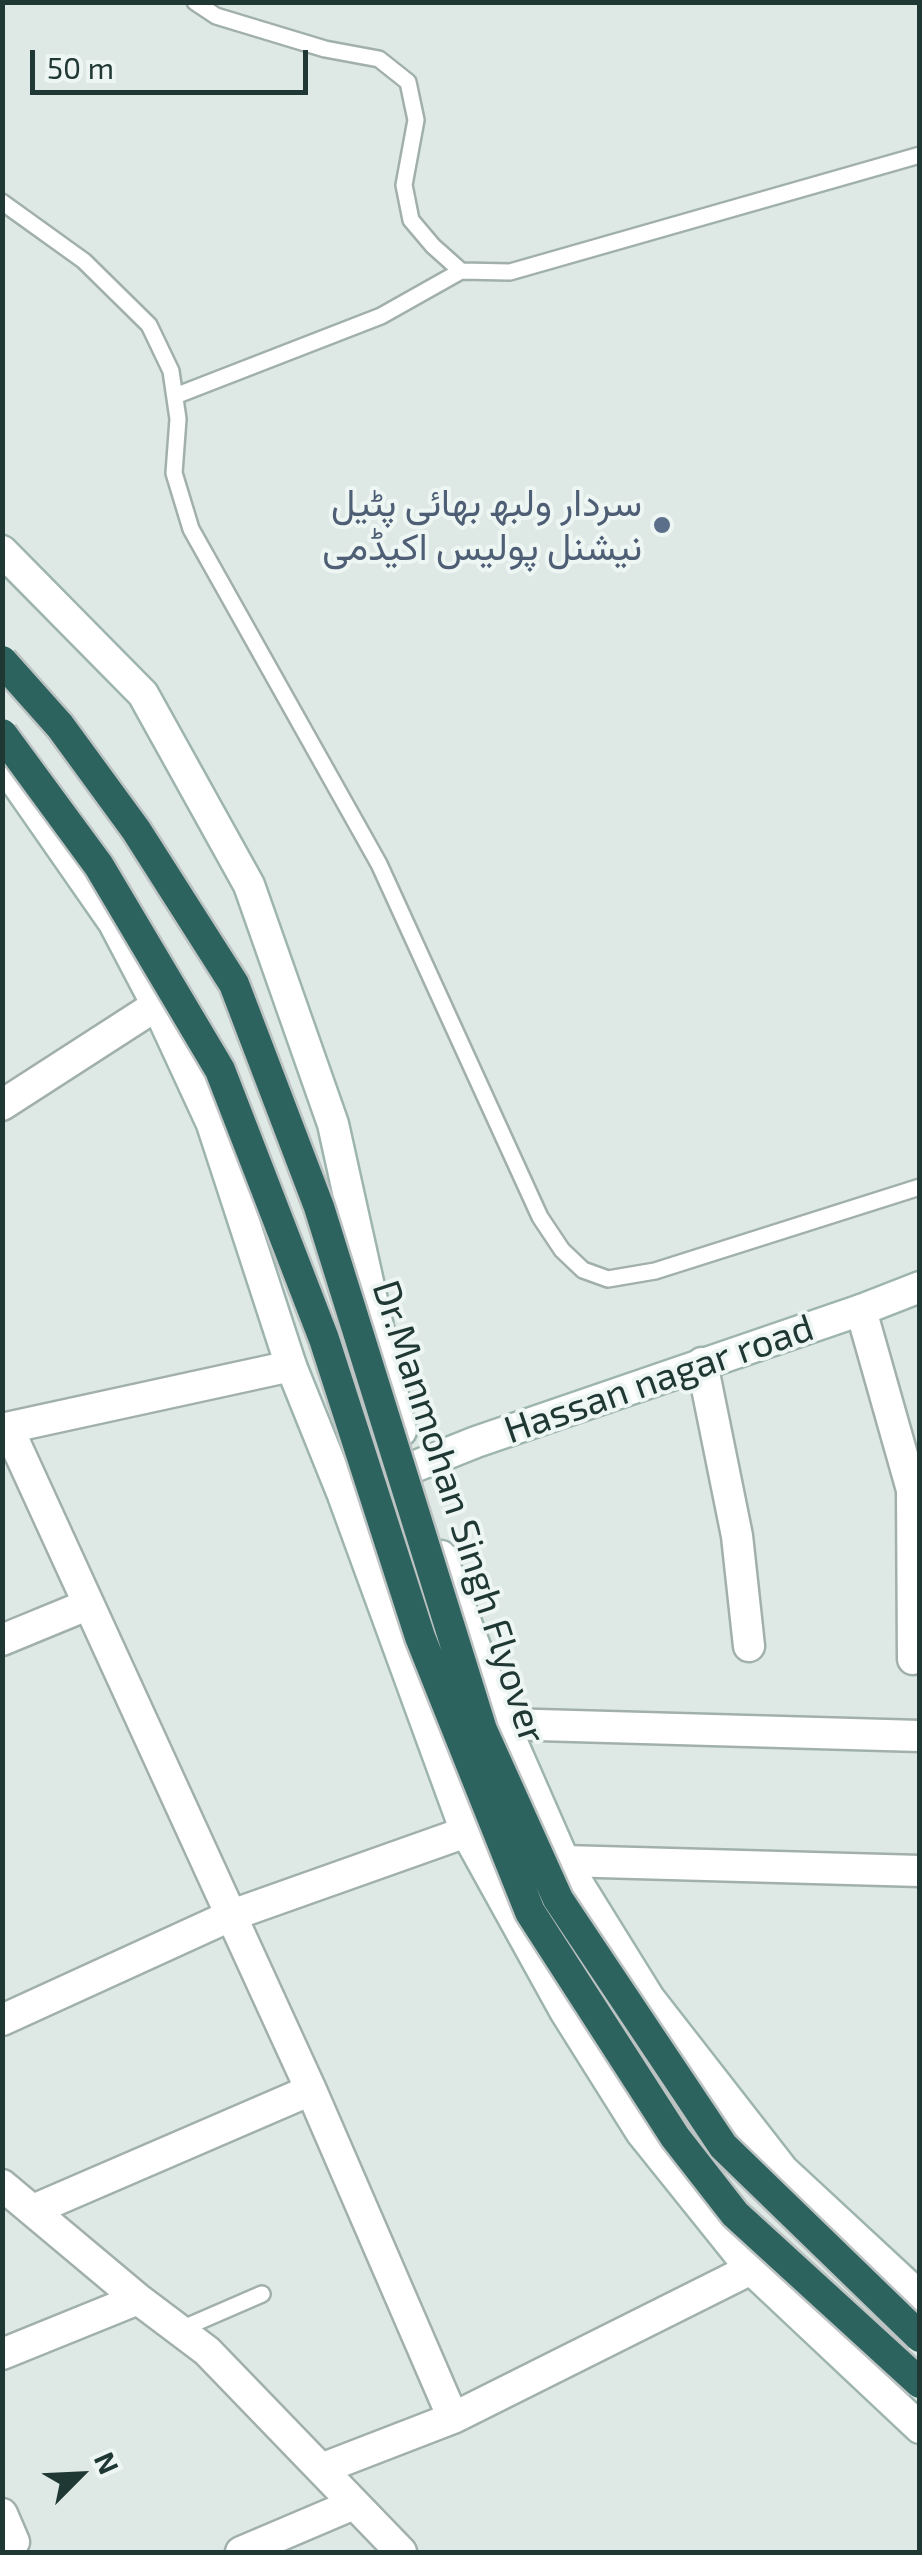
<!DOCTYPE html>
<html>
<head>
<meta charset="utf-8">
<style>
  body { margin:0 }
  #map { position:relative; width:922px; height:2555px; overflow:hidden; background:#dee9e5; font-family:"Exo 2",sans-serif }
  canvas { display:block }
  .frame { position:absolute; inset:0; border:5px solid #203834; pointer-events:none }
  .north { position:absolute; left:30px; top:2425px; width:100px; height:100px; -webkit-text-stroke:8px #eef6f3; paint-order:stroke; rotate:66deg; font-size:28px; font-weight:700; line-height:40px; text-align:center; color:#203834 }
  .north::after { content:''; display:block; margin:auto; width:35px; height:45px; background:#203834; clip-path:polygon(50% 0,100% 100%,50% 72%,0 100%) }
  .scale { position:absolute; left:30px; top:50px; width:278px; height:45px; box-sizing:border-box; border:5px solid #203834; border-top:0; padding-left:12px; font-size:30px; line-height:35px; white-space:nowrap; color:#203834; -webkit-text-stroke:8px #eef6f3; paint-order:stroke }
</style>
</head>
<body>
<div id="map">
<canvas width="922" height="2555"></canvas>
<div class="frame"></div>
<div class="north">N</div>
<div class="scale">50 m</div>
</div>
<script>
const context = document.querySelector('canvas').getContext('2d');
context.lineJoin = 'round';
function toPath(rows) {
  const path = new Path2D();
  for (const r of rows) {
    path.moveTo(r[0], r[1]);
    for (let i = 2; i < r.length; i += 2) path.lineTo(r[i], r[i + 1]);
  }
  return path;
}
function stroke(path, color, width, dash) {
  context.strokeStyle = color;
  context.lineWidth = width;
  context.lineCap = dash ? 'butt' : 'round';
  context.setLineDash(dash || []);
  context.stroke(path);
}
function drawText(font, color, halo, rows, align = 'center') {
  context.font = font + ' "Exo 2",Vazirmatn,sans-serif';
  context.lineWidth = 8;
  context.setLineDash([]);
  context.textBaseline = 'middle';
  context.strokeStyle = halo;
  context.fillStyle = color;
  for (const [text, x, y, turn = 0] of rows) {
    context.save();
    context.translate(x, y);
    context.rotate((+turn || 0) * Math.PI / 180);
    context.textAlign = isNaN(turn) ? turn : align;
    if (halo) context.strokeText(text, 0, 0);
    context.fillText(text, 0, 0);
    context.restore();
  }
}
const lane = toPath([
  [2,202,84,261,149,325,171,371,178,419,174,473,191,529,379,864,540,1217,562,1250,583,1270,608,1279,655,1271,920,1187],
  [461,271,510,272,920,155],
  [175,396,381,316,461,271,433,246,411,220,404,185,416,120,408,82,379,59,325,49,216,16,195,2],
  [179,2330,262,2294]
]);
const street = toPath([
  [2,1105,157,1005],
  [861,1310,912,1490,913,1659],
  [702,1363,737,1536,749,1646],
  [8,1428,311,2090,453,2418,321,2469],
  [2,1429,291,1366],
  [2,1640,87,1605],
  [504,1724,920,1736],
  [564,1861,920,1871],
  [2,2020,232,1915,466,1832],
  [2,2185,138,2299,207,2351,401,2552],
  [33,2210,311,2090],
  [2,2354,138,2299],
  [453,2418,751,2269],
  [2,2514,14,2542],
  [241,2552,354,2504]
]);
const secondary = toPath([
  [2,551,143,694,249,885,333,1124,401,1431],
  [2,762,114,923,157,1005,212,1124,291,1366,343,1495,466,1832,565,2011,641,2132,751,2269,920,2428],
  [346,1494,476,1442,861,1310,920,1287],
  [441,1556,504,1724,564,1861,649,1998,783,2170,920,2297]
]);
const highwayBridge = toPath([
  [2,661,60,726,136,830,234,984,319,1207,482,1730,558,1899,723,2146,920,2337],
  [2,734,99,866,220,1070,324,1339,420,1637,530,1912,675,2137,735,2214,920,2383]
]);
const markers = [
  [662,525,10,"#5c6f8a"]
];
const serviceNames = [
  ["سردار ولبھ بھائی پٹیل",642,503],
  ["نیشنل پولیس اکیڈمی",642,547]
];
const streetNames = [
  ["Hassan nagar road",659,1379,-19],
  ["Dr.Manmohan Singh Flyover",459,1512,72]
];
stroke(lane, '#a1b0ac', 20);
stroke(street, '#a1b0ac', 35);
stroke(secondary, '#9eb4af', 35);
stroke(lane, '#fff', 15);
stroke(street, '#fff', 30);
stroke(secondary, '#fff', 30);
stroke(highwayBridge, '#bcc3c2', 35, []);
stroke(highwayBridge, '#2d635e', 30);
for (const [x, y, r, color] of markers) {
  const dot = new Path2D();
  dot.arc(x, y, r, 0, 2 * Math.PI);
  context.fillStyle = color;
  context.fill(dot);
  stroke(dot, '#eef6f3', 4);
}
drawText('38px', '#4e5e75', '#eef6f3', serviceNames, 'right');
drawText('38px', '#203834', '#eef6f3', streetNames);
</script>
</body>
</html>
